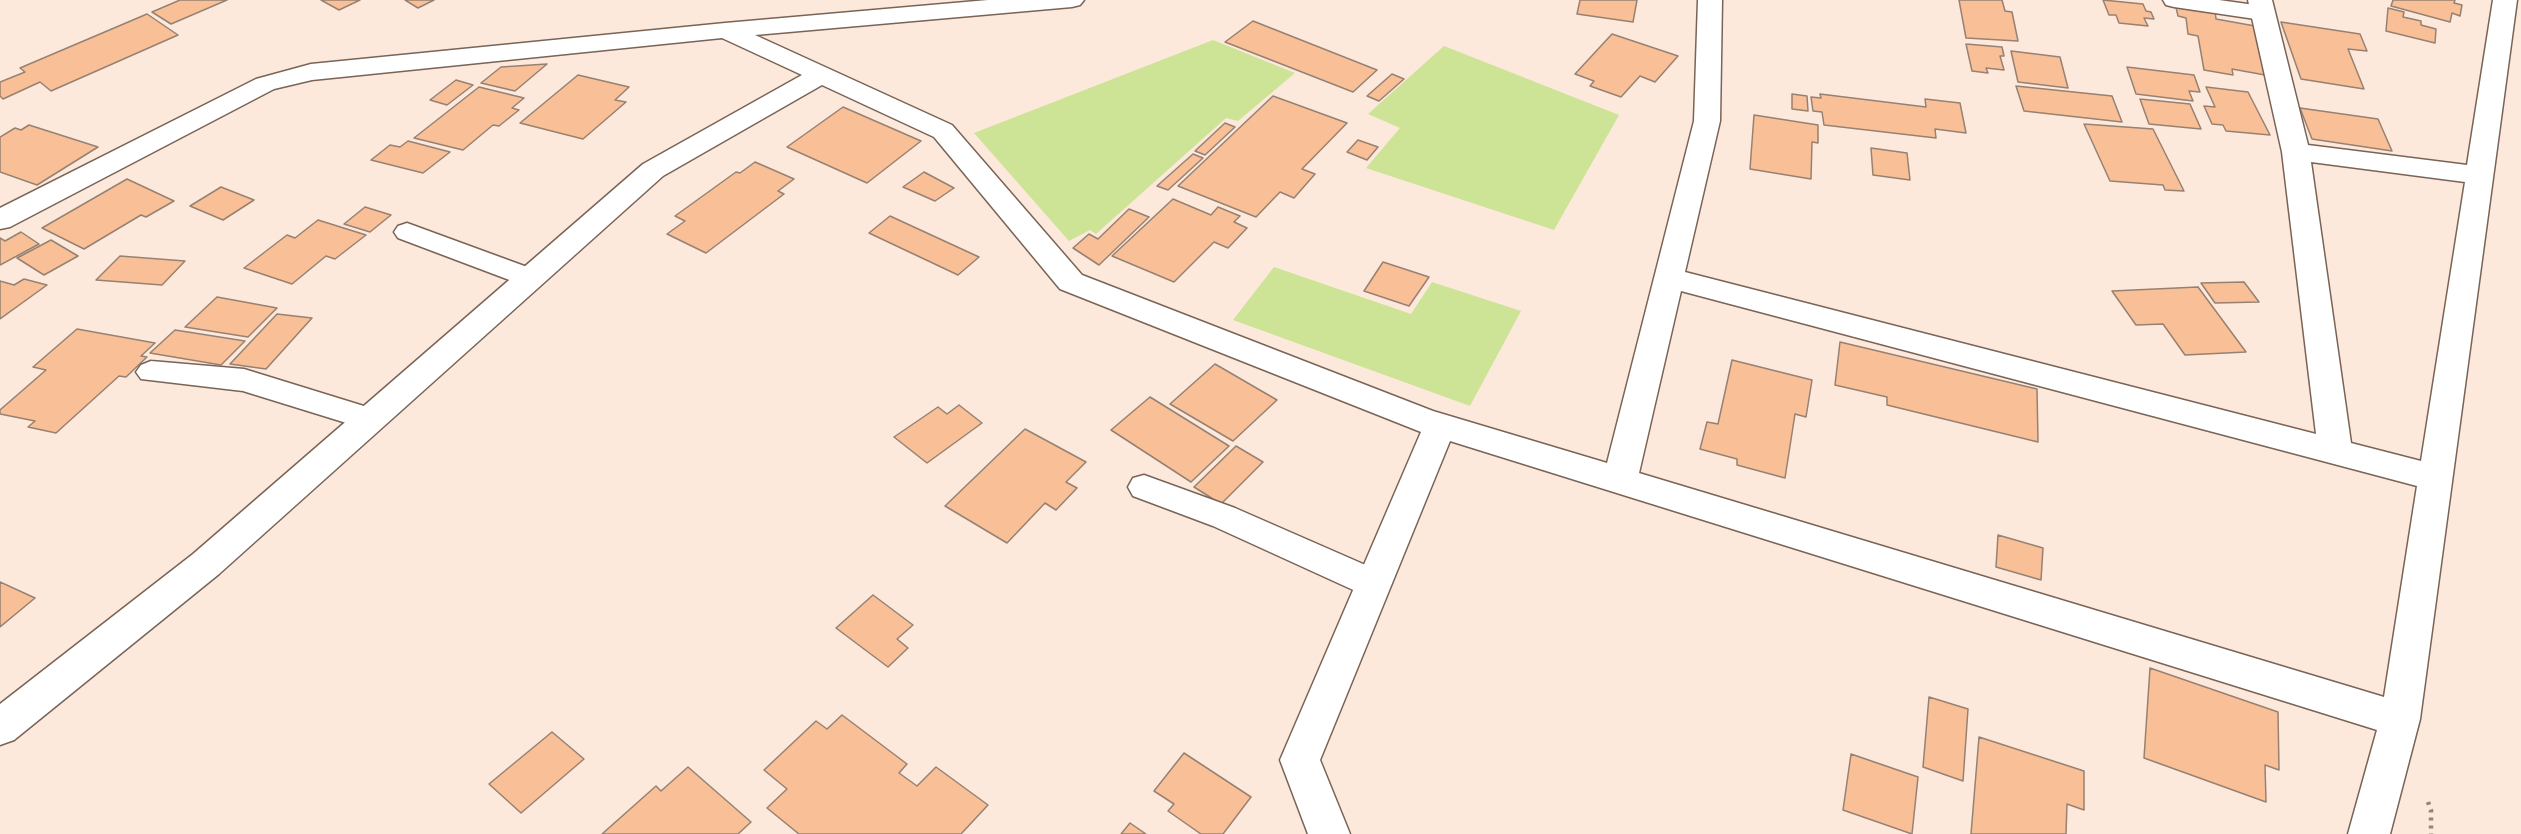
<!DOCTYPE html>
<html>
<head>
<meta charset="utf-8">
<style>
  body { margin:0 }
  canvas { display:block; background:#fce9dc }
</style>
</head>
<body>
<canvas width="2521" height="834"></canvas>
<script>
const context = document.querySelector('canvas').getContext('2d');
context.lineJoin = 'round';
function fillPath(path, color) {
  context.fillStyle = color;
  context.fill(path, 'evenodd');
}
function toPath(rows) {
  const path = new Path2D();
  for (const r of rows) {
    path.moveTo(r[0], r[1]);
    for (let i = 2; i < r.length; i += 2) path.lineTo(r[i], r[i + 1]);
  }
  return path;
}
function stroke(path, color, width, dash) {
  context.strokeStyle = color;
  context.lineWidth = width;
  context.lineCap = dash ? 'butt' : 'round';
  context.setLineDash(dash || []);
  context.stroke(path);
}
const green = toPath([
  [1213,40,1295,73,1238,121,1226,118,1096,234,1090,230,1069,241,974,133],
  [1444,46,1619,115,1554,230,1366,168,1400,128,1368,114],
  [1274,267,1411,314,1432,282,1521,311,1470,406,1233,320]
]);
const building = toPath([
  [180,0,227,0,171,24,152,12,180,0],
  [321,0,360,0,339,10,321,0],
  [405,0,434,0,418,8,405,0],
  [1580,0,1637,0,1633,22,1577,14,1580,0],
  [1959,0,2002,0,2005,11,2012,12,2018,41,1966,38,1959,0],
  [2103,0,2143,4,2146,11,2151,12,2154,19,2144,18,2148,26,2119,23,2116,15,2109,15,2103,0],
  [2393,0,2455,0,2454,3,2462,5,2460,16,2452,13,2450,22,2391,6,2393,0],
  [2175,3,2215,10,2216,19,2255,26,2265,75,2232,69,2233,75,2204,70,2198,36,2188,34,2186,18,2178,16,2175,3],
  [2388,8,2404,12,2403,17,2421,21,2421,25,2436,29,2435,43,2386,31,2388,8],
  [147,14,178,35,51,91,40,82,3,99,0,96,0,82,25,72,20,68,147,14],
  [1253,21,1377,70,1353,92,1225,42,1253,21],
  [2281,22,2360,34,2367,51,2348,49,2364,89,2301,79,2281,22],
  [1612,34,1678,56,1655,82,1640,76,1621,97,1590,86,1594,81,1575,74,1612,34],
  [1966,44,2002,47,2004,56,2000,56,2004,70,1986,68,1988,73,1972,71,1966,44],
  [2011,51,2060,57,2068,88,2018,82,2011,51],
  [547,64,515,91,481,83,501,67,547,64],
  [2127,67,2194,75,2200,92,2189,91,2193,101,2136,94,2127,67],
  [1392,74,1404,79,1379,101,1367,96,1392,74],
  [578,75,629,87,615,100,626,102,583,139,520,123,578,75],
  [456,80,473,85,447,105,430,100,456,80],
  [2016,86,2112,96,2122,122,2024,111,2016,86],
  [479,87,524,98,512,108,519,110,499,126,493,125,463,150,414,138,479,87],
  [2206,87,2248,92,2270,135,2226,131,2223,125,2212,124,2204,106,2215,107,2206,87],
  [1792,94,1807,96,1808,111,1792,109,1792,94],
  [1820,94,1926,107,1925,99,1960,103,1966,133,1935,129,1936,138,1824,125,1822,112,1813,111,1811,97,1821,98,1820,94],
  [1273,96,1347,123,1302,169,1315,174,1294,198,1280,192,1256,217,1178,186,1273,96],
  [2140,99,2190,104,2201,129,2149,124,2140,99],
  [843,107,921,141,867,183,787,147,843,107],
  [2300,108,2378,119,2392,151,2312,139,2300,108],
  [1754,115,1818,125,1818,143,1812,142,1811,179,1750,169,1754,115],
  [1225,123,1235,127,1205,155,1195,151,1225,123],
  [2084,124,2153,129,2184,191,2165,190,2163,185,2110,181,2084,124],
  [29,125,98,147,37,185,0,172,0,137,15,128,21,130,29,125],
  [1358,140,1378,147,1367,160,1347,152,1358,140],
  [408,141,450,152,423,173,371,160,390,145,400,147,408,141],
  [1871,148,1907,153,1910,180,1873,175,1871,148],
  [1193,154,1203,158,1168,190,1157,186,1193,154],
  [755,162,794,179,778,191,784,194,706,253,667,234,685,221,675,216,736,172,740,173,755,162],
  [924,172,954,188,935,201,903,187,924,172],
  [127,179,174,201,146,217,141,215,84,249,42,228,127,179],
  [221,187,254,200,223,220,190,206,221,187],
  [1173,199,1211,215,1218,207,1240,216,1234,222,1247,228,1228,248,1214,242,1174,282,1112,256,1173,199],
  [365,207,391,215,370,232,344,224,365,207],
  [1129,209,1149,217,1099,265,1073,248,1089,234,1098,239,1129,209],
  [890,216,979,257,958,275,869,233,890,216],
  [318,220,366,235,335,259,326,256,292,284,244,268,287,235,295,238,318,220],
  [21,232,39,244,0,265,0,238,5,241,21,232],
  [51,240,78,256,44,275,17,258,51,240],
  [120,256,185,261,162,285,96,280,120,256],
  [1383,262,1429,277,1409,306,1364,291,1383,262],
  [24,279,47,285,0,319,0,281,14,285,24,279],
  [2244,282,2259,302,2215,303,2201,283,2244,282],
  [2198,287,2246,352,2185,355,2163,324,2136,325,2112,291,2198,287],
  [217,297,277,308,248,337,185,327,217,297],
  [277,314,312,318,266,369,230,364,277,314],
  [77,329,155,343,141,356,147,357,126,377,119,376,56,433,28,427,35,421,0,414,0,410,46,370,33,367,77,329],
  [175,330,245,341,221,365,150,353,175,330],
  [1840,342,2037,389,2038,442,1887,405,1887,397,1835,385,1840,342],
  [1732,360,1812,380,1806,417,1795,414,1785,478,1737,465,1737,459,1700,449,1707,422,1718,424,1732,360],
  [1215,364,1277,400,1233,441,1170,404,1215,364],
  [1150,397,1229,446,1191,482,1111,430,1150,397],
  [959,405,982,423,927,463,894,437,938,407,947,414,959,405],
  [1025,429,1086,462,1066,482,1077,488,1056,510,1045,503,1007,543,945,506,1025,429],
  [1236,446,1263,462,1221,504,1194,487,1236,446],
  [1998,535,2043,548,2041,580,1996,567,1998,535],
  [0,582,35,598,0,627,0,582],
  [873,595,913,625,897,639,908,648,888,667,836,628,873,595],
  [2150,668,2278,712,2279,770,2265,765,2266,802,2144,758,2150,668],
  [1929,697,1968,709,1963,781,1923,767,1929,697],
  [842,715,907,764,899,773,917,786,936,767,988,805,961,834,799,834,767,808,787,789,764,770,816,721,827,729,842,715],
  [552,732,584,759,521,813,489,784,552,732],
  [1979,737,2084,771,2084,810,2067,804,2066,834,1971,834,1979,737],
  [1184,753,1251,797,1223,834,1201,834,1168,811,1174,804,1154,791,1184,753],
  [1851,754,1918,777,1912,834,1843,810,1851,754],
  [688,767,751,822,738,834,602,834,656,786,661,791,688,767],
  [1130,823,1146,834,1121,834,1130,823]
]);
const path = toPath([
  [2428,802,2431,810,2431,834]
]);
const lane = toPath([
  [2163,0,2219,0,2262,6,2270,8,2273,13,2270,18,2262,20,2174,7,2166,5,2163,0],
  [407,223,538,271,542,278,538,285,528,287,398,238,394,232,398,226,407,223],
  [151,361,244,369,380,411,384,419,380,427,369,430,243,391,141,379,136,372,141,365,151,361],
  [1144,475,1235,508,1386,574,1391,584,1386,594,1374,598,1362,594,1213,526,1133,496,1128,487,1133,478,1144,475]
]);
const street = toPath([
  [988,0,1084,0,1080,5,1072,7,755,35,952,125,1082,275,1433,411,1607,463,1694,121,1698,0,1722,0,1720,121,1685,272,2316,434,2282,152,2248,0,2272,0,2308,145,2467,165,2493,0,2517,0,2420,719,2390,834,2348,834,2377,730,1450,441,1320,760,1350,834,1308,834,1280,760,1421,432,1060,289,934,137,822,85,663,176,219,574,14,740,0,745,0,704,193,554,643,164,802,75,722,38,312,80,274,89,10,227,0,229,0,208,256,79,311,64,725,23,988,0],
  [2311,162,2465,182,2421,461,2351,443,2311,162],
  [1681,291,2417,486,2384,697,1639,473,1681,291]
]);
fillPath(green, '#cde396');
fillPath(building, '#f9c097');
stroke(building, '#978172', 1.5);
stroke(lane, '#796456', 3);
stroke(street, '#796456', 3);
stroke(path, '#92847b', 4.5, [3, 5]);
fillPath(lane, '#fff');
fillPath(street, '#fff');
</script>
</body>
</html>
